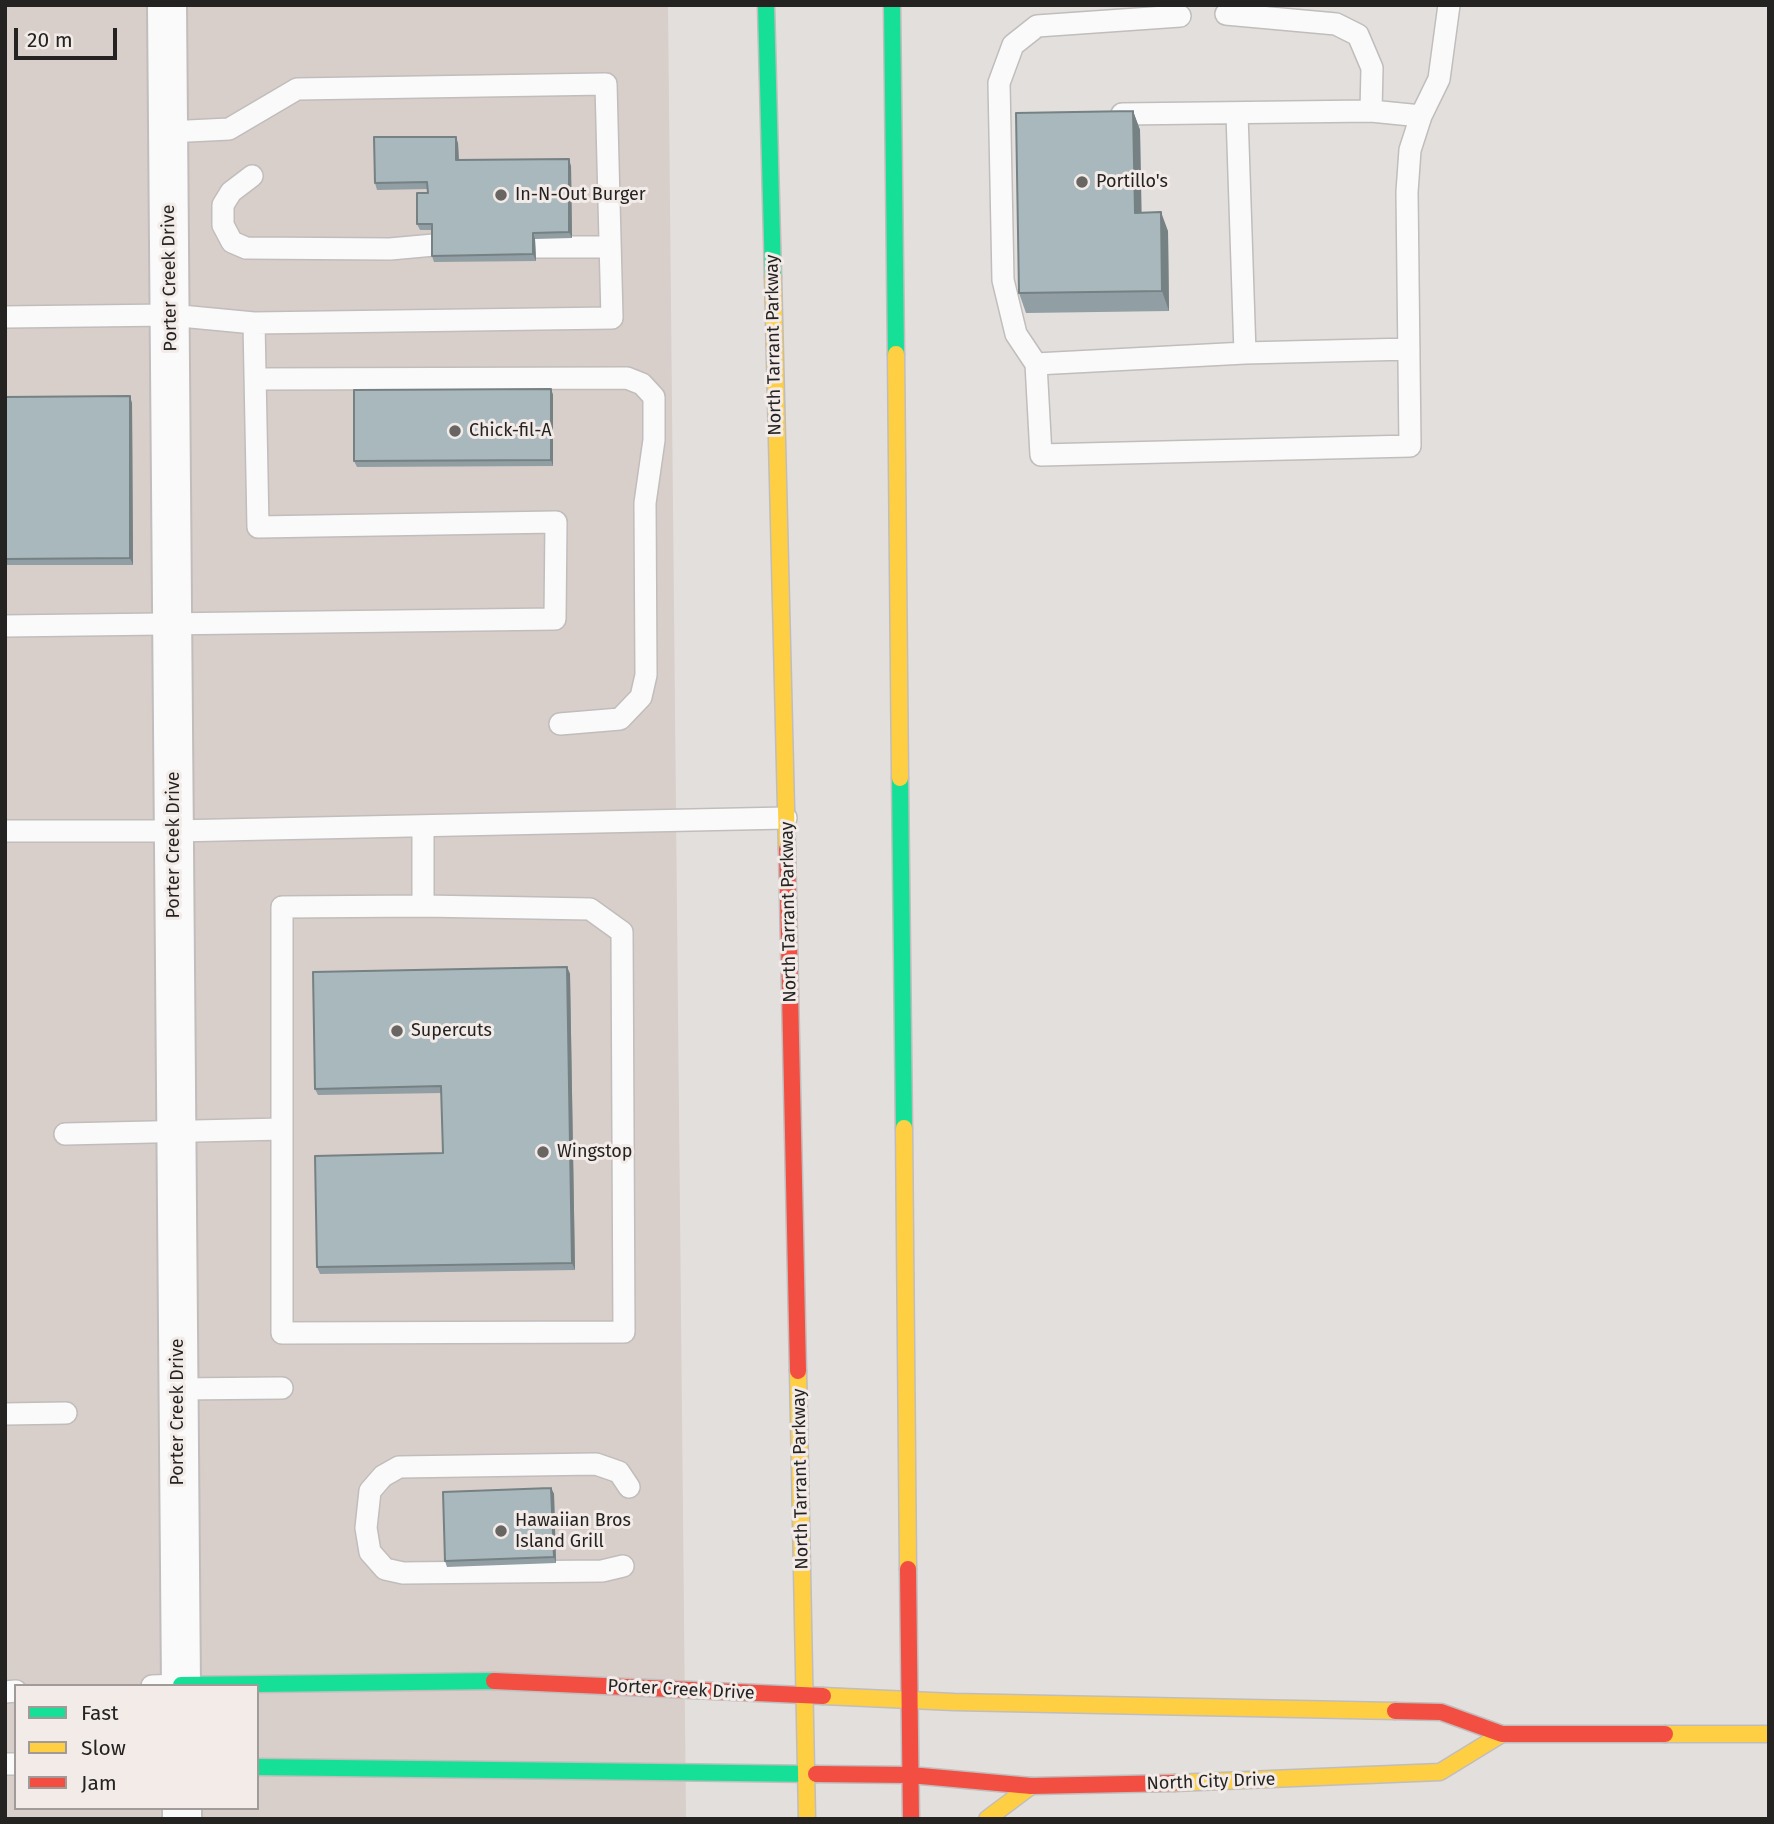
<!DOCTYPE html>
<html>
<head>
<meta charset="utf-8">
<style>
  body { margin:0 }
  #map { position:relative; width:1774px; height:1824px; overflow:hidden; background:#e3dfdd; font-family:"Fira Sans",sans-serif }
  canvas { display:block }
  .frame { position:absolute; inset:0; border:7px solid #252322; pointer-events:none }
  .legend { position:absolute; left:14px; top:1684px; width:245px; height:126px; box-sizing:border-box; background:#f2ebe8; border:2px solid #a09b99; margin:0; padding:9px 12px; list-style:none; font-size:21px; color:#252322 }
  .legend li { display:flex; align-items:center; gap:14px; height:35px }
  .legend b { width:35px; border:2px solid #a09b99 }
  .scale { position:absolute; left:14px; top:28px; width:103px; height:32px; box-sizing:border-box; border:4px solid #252322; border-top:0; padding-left:9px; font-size:21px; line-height:24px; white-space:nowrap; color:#252322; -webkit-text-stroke:5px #f2ebe8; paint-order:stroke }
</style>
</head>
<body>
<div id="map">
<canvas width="1774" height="1824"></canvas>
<div class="frame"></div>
<ul class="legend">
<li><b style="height:9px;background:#16e098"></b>Fast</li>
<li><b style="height:9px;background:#ffcf43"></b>Slow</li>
<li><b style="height:9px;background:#f24e42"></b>Jam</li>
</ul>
<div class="scale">20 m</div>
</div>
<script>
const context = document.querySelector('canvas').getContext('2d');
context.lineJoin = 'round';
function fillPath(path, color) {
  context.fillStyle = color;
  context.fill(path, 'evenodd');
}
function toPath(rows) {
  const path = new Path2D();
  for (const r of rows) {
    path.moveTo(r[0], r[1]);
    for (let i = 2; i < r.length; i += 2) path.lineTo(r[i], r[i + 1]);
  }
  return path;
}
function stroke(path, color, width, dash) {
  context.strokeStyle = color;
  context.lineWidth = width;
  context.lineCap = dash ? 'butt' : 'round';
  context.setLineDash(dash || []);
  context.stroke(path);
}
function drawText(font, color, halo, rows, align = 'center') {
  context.font = font + ' "Fira Sans",sans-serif';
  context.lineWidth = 6;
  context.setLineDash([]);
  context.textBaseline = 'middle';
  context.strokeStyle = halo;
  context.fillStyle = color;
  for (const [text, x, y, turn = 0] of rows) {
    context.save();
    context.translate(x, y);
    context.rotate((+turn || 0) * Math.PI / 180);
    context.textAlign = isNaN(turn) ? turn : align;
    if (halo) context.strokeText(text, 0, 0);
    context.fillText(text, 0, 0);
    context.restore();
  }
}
const built = toPath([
  [5,5,668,5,686,1819,5,1819],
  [16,1686,257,1686,257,1808,16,1808]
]);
const lane = toPath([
  [1226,14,1336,24,1358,35,1372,68,1371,111],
  [1180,16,1037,26,1013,45,999,83,1003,280,1016,334,1036,364,1041,455,1410,446,1407,192,1410,150,1421,116,1439,79,1449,5],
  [1122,114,1371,111,1421,116],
  [252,176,231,192,223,205,223,225,232,242,246,248,390,249,434,245],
  [536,247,610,247],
  [5,317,170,315,254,323,612,318,606,84,297,89,229,129,168,132],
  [1245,353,1409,349],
  [1036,364,1245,353,1237,114],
  [255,379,627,378,642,384,654,397,654,440,645,503,646,675,641,697,620,719,560,724],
  [5,626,555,619,556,522,258,527,254,323],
  [5,831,174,831,786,818],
  [423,906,590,909,622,932,624,1332,282,1333,282,907,423,906,423,826],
  [65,1134,282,1129],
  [178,1389,282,1388],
  [5,1414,66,1413],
  [623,1566,602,1571,403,1573,385,1569,370,1552,366,1528,370,1491,383,1476,399,1467,596,1464,619,1472,629,1487],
  [152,1686,181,1685],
  [5,1692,16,1691],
  [5,1764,16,1764]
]);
const street = toPath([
  [167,5,181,1686],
  [182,1808,182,1819]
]);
const fast = toPath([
  [766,5,773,277],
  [892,5,896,354],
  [900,778,904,1128],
  [181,1685,494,1681],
  [257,1767,816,1774]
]);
const slow = toPath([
  [773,277,787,849],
  [896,354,900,778],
  [904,1128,908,1569],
  [798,1371,807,1819],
  [823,1696,954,1702,1395,1711],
  [1665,1734,1769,1734],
  [1174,1783,1440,1772,1502,1734],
  [987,1819,1031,1786]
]);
const jam = toPath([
  [787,849,798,1371],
  [908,1569,911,1819],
  [494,1681,823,1696],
  [1395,1711,1441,1712,1502,1734,1665,1734],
  [816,1774,910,1775,1031,1786,1174,1783]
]);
const wall = toPath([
  [1133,111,1140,130,1141,213,1168,231,1169,311,1026,313,1019,293],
  [458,143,459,160,571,166,572,238,535,239,536,261,434,262,432,256,432,230,420,230,417,224,428,193,427,189,377,190,375,183],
  [551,389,553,395,553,466,357,467,354,461],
  [5,397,132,403,133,565,5,565],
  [567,967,570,974,575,1270,320,1274,317,1267,443,1153,442,1093,318,1095,315,1089],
  [551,1488,554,1494,556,1563,447,1567,445,1561]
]);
const shadedWall = toPath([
  [1133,111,1140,130,1142,232,1135,213],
  [456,137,458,143,459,166,456,160],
  [569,159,571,166,572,238,569,232],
  [1161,212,1168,231,1169,311,1162,291],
  [533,233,535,239,536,261,533,254],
  [551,389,553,395,553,466,551,460],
  [130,396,132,403,133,565,130,558],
  [567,967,570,974,575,1270,572,1263],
  [551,1488,554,1494,556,1563,554,1557]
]);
const building = toPath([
  [1133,111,1135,213,1161,212,1162,291,1019,293,1016,113,1133,111],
  [374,137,456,137,456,160,569,159,569,232,533,233,533,254,432,256,432,224,417,224,417,193,428,193,427,182,375,183,374,137],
  [551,389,551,460,354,461,354,390,551,389],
  [130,396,130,558,5,559,5,397,130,396],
  [567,967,572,1263,317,1267,315,1156,443,1153,441,1086,315,1089,313,972,567,967],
  [551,1488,554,1557,445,1561,443,1492,551,1488]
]);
const markers = [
  [1082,182,7,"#686563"],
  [501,195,7,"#686563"],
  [455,431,7,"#686563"],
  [397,1031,7,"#686563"],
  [543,1152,7,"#686563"],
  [501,1531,7,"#686563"]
];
const poiNames = [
  ["Portillo's",1096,182],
  ["In-N-Out Burger",515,195],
  ["Chick-fil-A",469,431],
  ["Supercuts",411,1031],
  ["Wingstop",557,1152],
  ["Hawaiian Bros",515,1521],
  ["Island Grill",515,1542]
];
const streetNames = [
  ["Porter Creek Drive",170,278,-91],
  ["North Tarrant Parkway",774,345,-91],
  ["Porter Creek Drive",174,845,-90],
  ["North Tarrant Parkway",789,912,-91],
  ["Porter Creek Drive",178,1412,-90],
  ["North Tarrant Parkway",801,1479,-91],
  ["Porter Creek Drive",681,1690,3],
  ["North City Drive",1211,1782,-2]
];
fillPath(built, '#d8ceca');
stroke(lane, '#c0bdbc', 24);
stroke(street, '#c0bdbc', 42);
stroke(fast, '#c0bdbc', 19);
stroke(slow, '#c0bdbc', 19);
stroke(jam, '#c0bdbc', 19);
stroke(lane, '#fbfafa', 21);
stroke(street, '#fbfafa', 38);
stroke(fast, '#16e098', 16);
stroke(slow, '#ffcf43', 16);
stroke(jam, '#f24e42', 16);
fillPath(wall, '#919ea3');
fillPath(shadedWall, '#768184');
fillPath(building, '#a9b8bd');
stroke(building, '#768184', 2);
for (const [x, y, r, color] of markers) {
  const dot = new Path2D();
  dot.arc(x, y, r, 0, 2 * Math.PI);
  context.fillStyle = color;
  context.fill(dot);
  stroke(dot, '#f2ebe8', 2.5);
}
drawText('18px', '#252322', '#f2ebe8', poiNames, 'left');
drawText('18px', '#252322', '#f2ebe8', streetNames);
</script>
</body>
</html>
